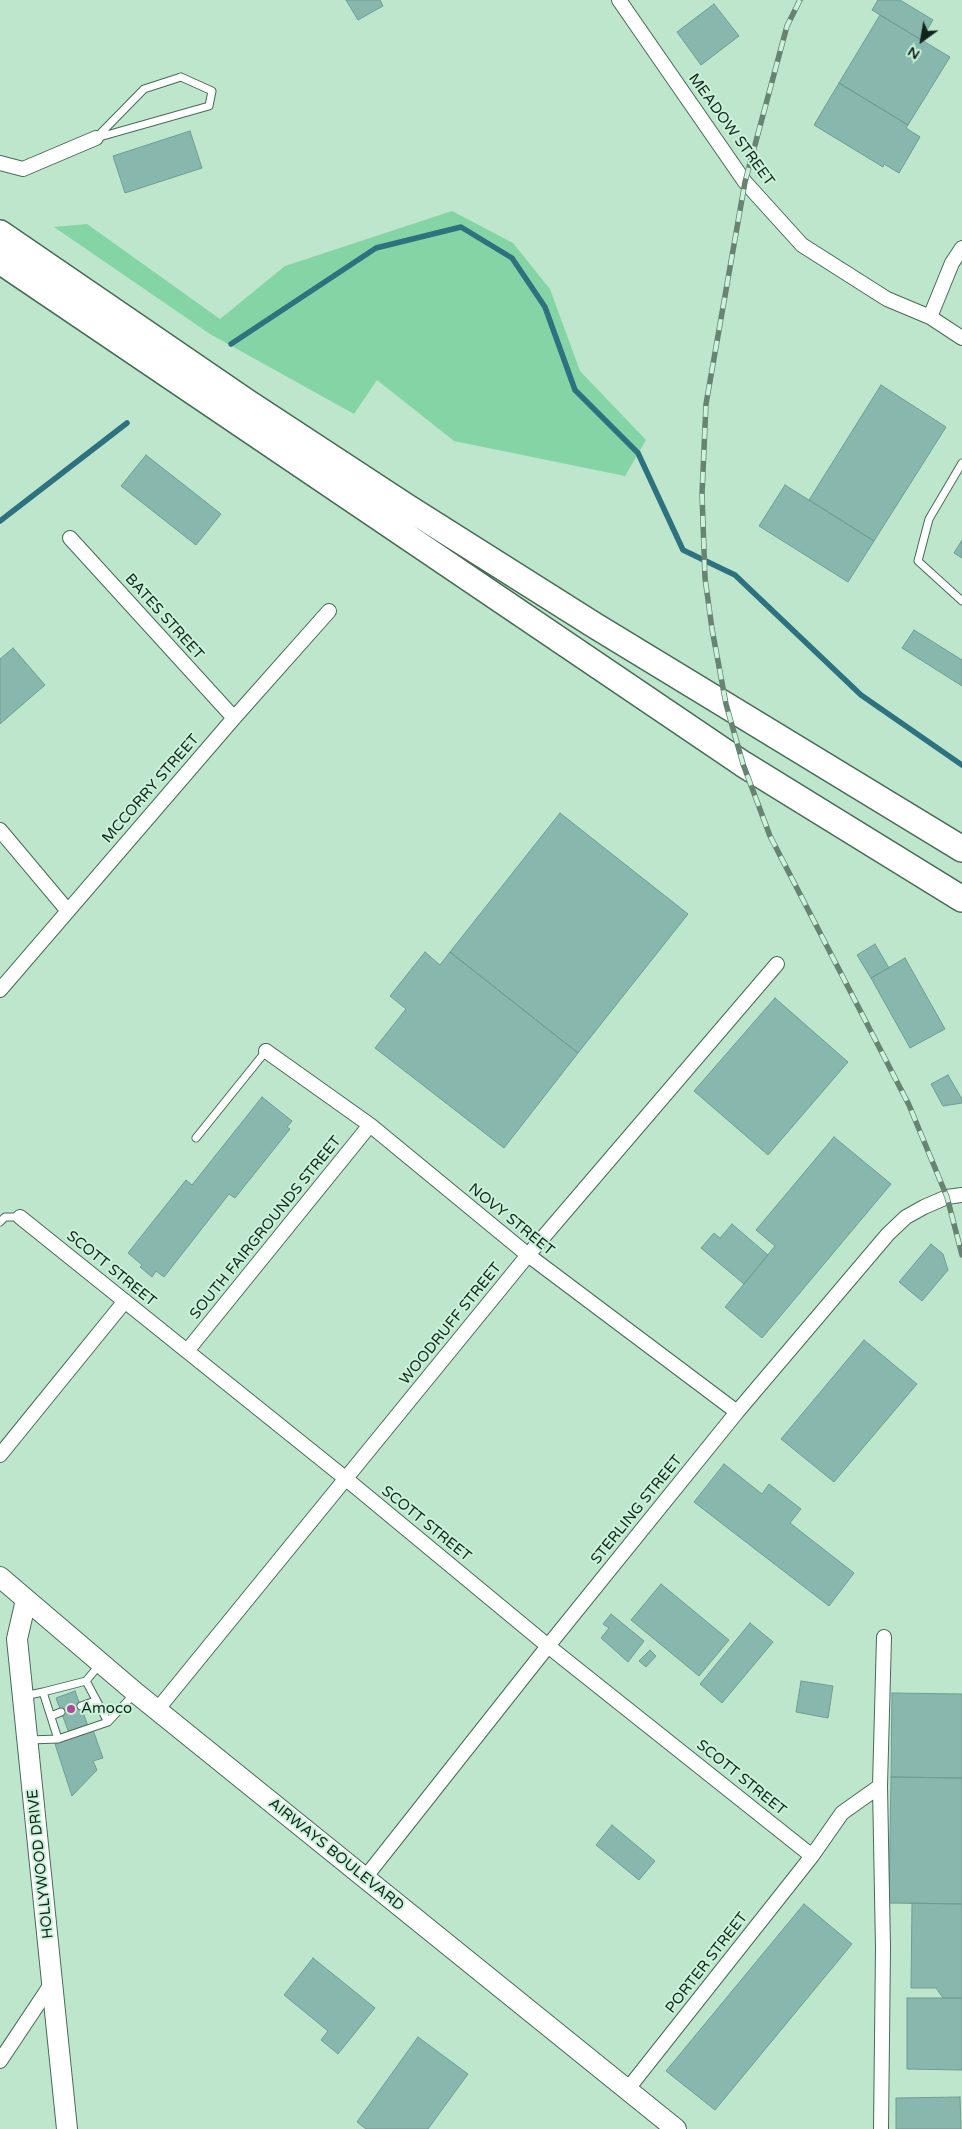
<!DOCTYPE html>
<html>
<head>
<meta charset="utf-8">
<style>
  body { margin:0 }
  #map { position:relative; width:962px; height:2129px; overflow:hidden; background:#bde6cd; font-family:"Varela Round",sans-serif }
  canvas { display:block }
  .north { position:absolute; left:897px; top:15px; width:50px; height:50px; -webkit-text-stroke:4px #caf3da; paint-order:stroke; rotate:212deg; font-size:14px; font-weight:700; line-height:20px; text-align:center; color:#14241b }
  .north::after { content:''; display:block; margin:auto; width:18px; height:22px; background:#14241b; clip-path:polygon(50% 0,100% 100%,50% 72%,0 100%) }
</style>
</head>
<body>
<div id="map">
<canvas width="962" height="2129"></canvas>
<div class="north">N</div>
</div>
<script>
const context = document.querySelector('canvas').getContext('2d');
context.lineJoin = 'round';
function fillPath(path, color) {
  context.fillStyle = color;
  context.fill(path, 'evenodd');
}
function toPath(rows) {
  const path = new Path2D();
  for (const r of rows) {
    path.moveTo(r[0], r[1]);
    for (let i = 2; i < r.length; i += 2) path.lineTo(r[i], r[i + 1]);
  }
  return path;
}
function stroke(path, color, width, dash) {
  context.strokeStyle = color;
  context.lineWidth = width;
  context.lineCap = dash ? 'butt' : 'round';
  context.setLineDash(dash || []);
  context.stroke(path);
}
function drawText(font, color, halo, rows, align = 'center') {
  context.font = font + ' "Varela Round",sans-serif';
  context.lineWidth = 4;
  context.setLineDash([]);
  context.textBaseline = 'middle';
  context.strokeStyle = halo;
  context.fillStyle = color;
  for (const [text, x, y, turn = 0] of rows) {
    context.save();
    context.translate(x, y);
    context.rotate((+turn || 0) * Math.PI / 180);
    context.textAlign = isNaN(turn) ? turn : align;
    if (halo) context.strokeText(text, 0, 0);
    context.fillText(text, 0, 0);
    context.restore();
  }
}
const green = toPath([
  [452,211,513,243,550,289,580,371,646,440,625,476,454,441,377,380,354,414,210,334,54,227,87,224,220,319,285,266]
]);
const stream = toPath([
  [231,344,376,248,461,227,512,258,545,307,575,390,638,453,683,550,735,575,861,695,962,765],
  [0,521,127,423]
]);
const building = toPath([
  [346,0,380,0,383,6,358,20,346,0],
  [878,0,900,0,933,20,921,40,872,10,878,0],
  [714,4,739,36,701,65,677,32,714,4],
  [880,15,950,57,908,125,839,83,880,15],
  [839,83,908,125,906,128,920,137,899,173,884,164,883,167,814,125,839,83],
  [190,131,202,168,125,193,113,156,190,131],
  [881,385,946,427,874,541,809,500,881,385],
  [146,455,221,514,196,545,121,486,146,455],
  [785,485,874,541,848,582,759,526,785,485],
  [962,540,962,558,954,553,962,540],
  [914,630,962,660,962,686,902,648,914,630],
  [13,648,45,685,0,724,0,659,13,648],
  [560,813,688,914,578,1053,450,952,560,813],
  [875,944,889,968,871,978,857,955,875,944],
  [425,952,440,965,450,952,578,1053,504,1148,375,1048,406,1009,390,996,425,952],
  [905,958,945,1029,910,1048,871,978,905,958],
  [775,998,848,1062,768,1155,694,1091,775,998],
  [948,1075,962,1099,962,1103,943,1106,931,1084,948,1075],
  [262,1097,292,1121,287,1127,290,1129,235,1198,229,1194,164,1277,156,1271,152,1277,140,1267,142,1265,128,1253,186,1180,192,1185,262,1097],
  [834,1137,891,1184,762,1338,725,1307,775,1246,756,1230,834,1137],
  [732,1224,768,1255,744,1284,701,1248,714,1233,720,1238,732,1224],
  [931,1244,943,1254,948,1270,922,1301,899,1282,931,1244],
  [864,1340,917,1384,834,1482,781,1439,864,1340],
  [724,1464,762,1494,769,1484,801,1509,790,1523,854,1573,829,1606,694,1502,724,1464],
  [661,1584,729,1640,699,1676,631,1620,661,1584],
  [611,1614,644,1641,628,1662,601,1638,609,1628,603,1624,611,1614],
  [750,1623,773,1642,722,1703,700,1684,750,1623],
  [650,1650,656,1656,646,1667,639,1661,650,1650],
  [801,1681,833,1686,828,1718,796,1712,801,1681],
  [75,1691,88,1726,69,1733,56,1698,75,1691],
  [892,1693,962,1694,962,1778,891,1777,892,1693],
  [93,1730,103,1758,93,1761,97,1770,72,1796,55,1744,93,1730],
  [891,1777,962,1778,962,1904,889,1903,891,1777],
  [612,1825,655,1861,639,1880,596,1845,612,1825],
  [912,1903,962,1904,962,1998,943,1998,936,1988,911,1988,912,1903],
  [804,1904,852,1944,715,2110,666,2071,804,1904],
  [313,1958,375,2008,338,2054,321,2040,328,2031,284,1995,313,1958],
  [907,1998,962,1998,962,2070,907,2069,907,1998],
  [418,2037,468,2074,428,2129,366,2129,357,2122,418,2037],
  [960,2097,961,2129,896,2129,896,2098,960,2097]
]);
const lane = toPath([
  [181,77,212,91,209,106,96,138,144,89,181,77],
  [962,463,929,519,918,561,962,601],
  [196,1138,266,1051],
  [0,1222,5,1217,20,1217],
  [86,1681,100,1664],
  [24,1696,43,1692],
  [81,1706,95,1701],
  [51,1716,61,1712],
  [58,1739,108,1722,135,1693],
  [29,1740,58,1739,43,1692,86,1681,108,1722]
]);
const street = toPath([
  [619,0,745,182,802,245,887,299,930,317,962,338],
  [0,163,23,169,96,138],
  [930,317,952,263,962,248],
  [70,538,234,718],
  [0,830,68,911],
  [0,990,234,718,329,611],
  [266,1051,370,1125,528,1255,737,1412],
  [20,1217,345,1478,548,1646,812,1856],
  [187,1351,370,1125],
  [0,1455,125,1301],
  [157,1710,528,1255,777,964],
  [364,1879,548,1646,737,1412,888,1234,906,1217,924,1207,947,1197,962,1195],
  [0,2061,52,1983],
  [627,2090,812,1856,842,1813,880,1786],
  [881,2129,883,1948,880,1786,884,1637]
]);
const secondary = toPath([
  [0,1577,136,1693,676,2129],
  [26,1600,17,1639,67,2129]
]);
const highway = toPath([
  [0,233,247,402,407,507,594,625,962,849],
  [0,261,743,764,962,899]
]);
const rail = toPath([
  [800,0,787,26,745,182,706,404,702,494,705,578,712,629,726,704,743,764,770,836,909,1105,947,1197,962,1255]
]);
const markers = [
  [71,1709,5,"#b7439c"]
];
const streetNames = [
  ["MEADOW STREET",731,130,54],
  ["BATES STREET",164,617,48],
  ["MCCORRY STREET",151,789,-49],
  ["NOVY STREET",511,1220,39],
  ["SOUTH FAIRGROUNDS STREET",266,1228,-51],
  ["SCOTT STREET",111,1269,39],
  ["WOODRUFF STREET",451,1324,-51],
  ["STERLING STREET",637,1510,-51],
  ["SCOTT STREET",426,1524,39],
  ["SCOTT STREET",741,1778,39],
  ["AIRWAYS BOULEVARD",336,1855,39],
  ["HOLLYWOOD DRIVE",41,1864,-96],
  ["PORTER STREET",707,1963,-52]
];
const poiNames = [
  ["Amoco",81,1709]
];
fillPath(green, '#84d4a6');
stroke(stream, '#2e717f', 5.5);
fillPath(building, '#88b8ad');
stroke(building, '#6e9e93', 1);
stroke(lane, '#476b56', 9);
stroke(street, '#476b56', 16);
stroke(secondary, '#476b56', 22);
stroke(highway, '#476b56', 28);
stroke(lane, '#fff', 7);
stroke(street, '#fff', 14);
stroke(secondary, '#fff', 20);
stroke(highway, '#fff', 25);
stroke(rail, '#678372', 5.5);
stroke(rail, '#caf3da', 4, [11]);
for (const [x, y, r, color] of markers) {
  const dot = new Path2D();
  dot.arc(x, y, r, 0, 2 * Math.PI);
  context.fillStyle = color;
  context.fill(dot);
  stroke(dot, '#caf3da', 2);
}
drawText('15px', '#14241b', '#caf3da', streetNames);
drawText('15px', '#14241b', '#caf3da', poiNames, 'left');
</script>
</body>
</html>
